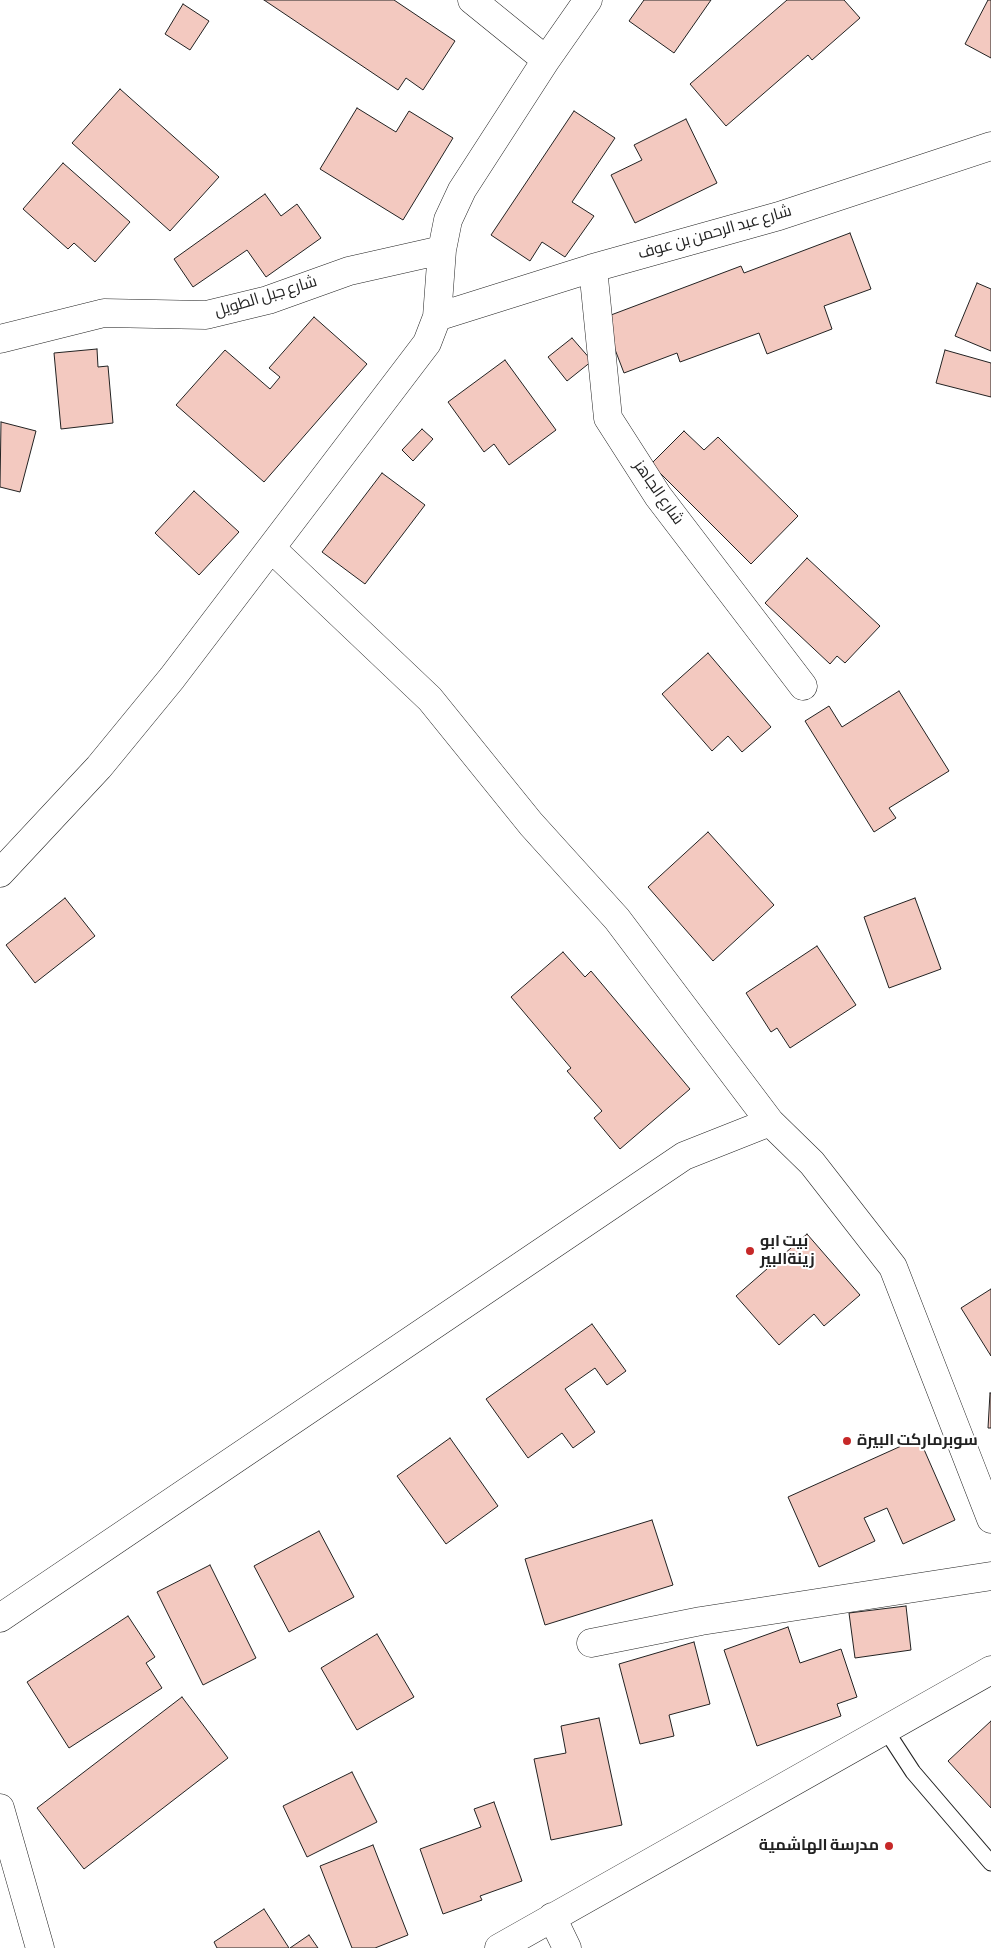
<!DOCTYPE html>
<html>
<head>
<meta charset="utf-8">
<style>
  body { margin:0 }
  canvas { display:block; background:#fff }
</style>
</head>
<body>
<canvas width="991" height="1948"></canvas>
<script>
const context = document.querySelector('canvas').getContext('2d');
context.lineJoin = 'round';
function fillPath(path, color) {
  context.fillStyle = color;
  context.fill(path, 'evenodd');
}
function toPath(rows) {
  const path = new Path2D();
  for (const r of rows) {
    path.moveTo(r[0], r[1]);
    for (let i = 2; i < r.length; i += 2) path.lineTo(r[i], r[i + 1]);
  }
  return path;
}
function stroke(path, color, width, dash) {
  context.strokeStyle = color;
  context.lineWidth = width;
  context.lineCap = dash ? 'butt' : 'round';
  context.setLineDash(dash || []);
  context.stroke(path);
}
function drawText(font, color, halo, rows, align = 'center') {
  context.font = font + ' "Sofia Sans Condensed",Cairo,sans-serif';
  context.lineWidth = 4;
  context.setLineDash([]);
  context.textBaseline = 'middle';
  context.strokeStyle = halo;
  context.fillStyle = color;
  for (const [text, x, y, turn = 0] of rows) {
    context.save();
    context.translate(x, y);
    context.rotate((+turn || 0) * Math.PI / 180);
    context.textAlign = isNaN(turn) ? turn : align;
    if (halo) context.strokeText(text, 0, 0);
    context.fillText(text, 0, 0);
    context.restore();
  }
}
const building = toPath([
  [264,0,394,0,455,41,423,90,406,78,398,90,264,0],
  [644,0,711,0,674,53,629,21,644,0],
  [787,0,844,0,860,18,812,60,808,55,726,126,690,84,787,0],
  [988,0,991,0,991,58,965,44,988,0],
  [183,4,209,21,190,50,165,34,183,4],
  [120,89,219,177,170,231,72,143,120,89],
  [357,108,396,132,409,111,453,138,403,220,320,169,357,108],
  [574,111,615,138,572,202,594,216,565,257,542,242,530,261,491,235,574,111],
  [686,119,717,183,635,223,611,175,642,160,634,145,686,119],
  [63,163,130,222,95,262,74,243,68,249,23,209,63,163],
  [265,194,281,216,297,204,321,238,266,277,247,250,193,287,174,259,265,194],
  [850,233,871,289,824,306,832,329,767,354,759,333,680,362,677,353,624,373,603,318,741,266,744,273,850,233],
  [977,283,991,289,991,351,955,336,977,283],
  [314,317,367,364,264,482,176,405,225,350,270,389,280,377,269,368,314,317],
  [572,338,592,361,567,381,548,357,572,338],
  [97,349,98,367,108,366,113,423,61,429,54,353,97,349],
  [945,350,991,363,991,397,936,383,945,350],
  [505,360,556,430,509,465,494,444,484,452,448,402,505,360],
  [1,422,36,431,20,492,0,487,1,422],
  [422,429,433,439,413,461,402,450,422,429],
  [684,431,704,450,718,437,798,516,751,564,651,464,684,431],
  [382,473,425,505,365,584,322,552,382,473],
  [194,491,239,532,199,575,155,533,194,491],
  [807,558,880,626,845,663,837,656,830,664,765,603,807,558],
  [708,653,771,727,742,752,728,736,712,751,662,694,708,653],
  [899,691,949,771,889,808,896,818,874,832,805,721,829,706,842,727,899,691],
  [708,832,774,905,713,961,648,887,708,832],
  [65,898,95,936,35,983,6,945,65,898],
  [915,898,941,969,889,988,864,917,915,898],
  [817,946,856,1005,790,1048,777,1028,771,1032,746,993,817,946],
  [563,952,585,977,591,971,690,1089,620,1149,594,1118,602,1111,567,1071,571,1068,511,997,563,952],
  [807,1234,860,1295,824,1326,814,1314,779,1345,736,1296,807,1234],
  [991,1289,991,1356,961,1308,991,1289],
  [592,1324,626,1371,607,1385,595,1368,565,1389,595,1432,573,1448,562,1433,528,1458,486,1399,592,1324],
  [990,1393,991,1393,991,1428,988,1428,990,1393],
  [450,1438,498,1506,446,1544,397,1476,450,1438],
  [919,1438,955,1520,903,1544,887,1508,864,1518,875,1541,819,1567,788,1497,919,1438],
  [652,1520,673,1585,545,1625,525,1559,652,1520],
  [319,1531,354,1597,289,1632,254,1566,319,1531],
  [210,1565,256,1658,203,1685,157,1592,210,1565],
  [906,1606,911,1650,855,1658,849,1613,906,1606],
  [128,1616,155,1657,146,1663,162,1688,69,1748,27,1682,128,1616],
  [788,1627,800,1663,841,1649,857,1697,837,1704,841,1716,757,1746,724,1650,788,1627],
  [377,1634,414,1697,357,1730,321,1668,377,1634],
  [694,1642,710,1704,669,1715,674,1736,640,1744,619,1664,694,1642],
  [182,1697,228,1758,84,1869,37,1808,182,1697],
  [599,1718,622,1825,551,1840,534,1759,566,1753,561,1726,599,1718],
  [991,1721,991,1808,948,1761,991,1721],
  [352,1772,377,1822,307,1857,283,1806,352,1772],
  [494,1802,522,1881,480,1896,482,1900,443,1914,420,1849,481,1827,474,1809,494,1802],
  [373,1845,408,1935,375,1948,352,1948,320,1866,373,1845],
  [264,1909,289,1948,217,1948,214,1942,264,1909],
  [309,1935,318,1948,290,1948,309,1935]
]);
const service = toPath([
  [885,1729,913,1772,991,1863]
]);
const minor = toPath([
  [472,0,546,60],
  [593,268,608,418,658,496,803,686],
  [437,317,593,268,779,216,991,146],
  [0,339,104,313,206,315,268,300,349,271,442,250],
  [271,548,430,699,531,824,617,919,770,1122,812,1163,893,1267,991,1519],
  [0,873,99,767,172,678,427,343,437,317,442,250,448,220,462,190,546,60,588,0],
  [0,1618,684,1156,770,1122],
  [591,1643,701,1621,991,1576],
  [0,1808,40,1948],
  [552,1917,567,1948],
  [499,1948,991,1670]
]);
const markers = [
  [750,1251,5,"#c62828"],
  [847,1441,5,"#c62828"],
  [889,1846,5,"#c62828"]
];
const streetNames = [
  ["شارع عبد الرحمن بن عوف",715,233,-16],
  ["شارع جبل الطويل",266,297,-17],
  ["شارع الجاهز",658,493,55]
];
const poiNames = [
  ["بيت ابو",760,1242],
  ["زينةالبير",760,1260],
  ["سوبرماركت البيرة",857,1441],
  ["مدرسة الهاشمية",879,1846,"right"]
];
fillPath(building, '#f3c9c0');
stroke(building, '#222', 1);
stroke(service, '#222', 17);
stroke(minor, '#222', 29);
stroke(service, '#fff', 15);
stroke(minor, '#fff', 28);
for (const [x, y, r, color] of markers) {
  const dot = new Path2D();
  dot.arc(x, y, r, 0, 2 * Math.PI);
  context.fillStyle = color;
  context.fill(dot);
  stroke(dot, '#fff', 2);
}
drawText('16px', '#222', '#fff', streetNames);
drawText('bold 16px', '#222', '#fff', poiNames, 'left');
</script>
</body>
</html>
